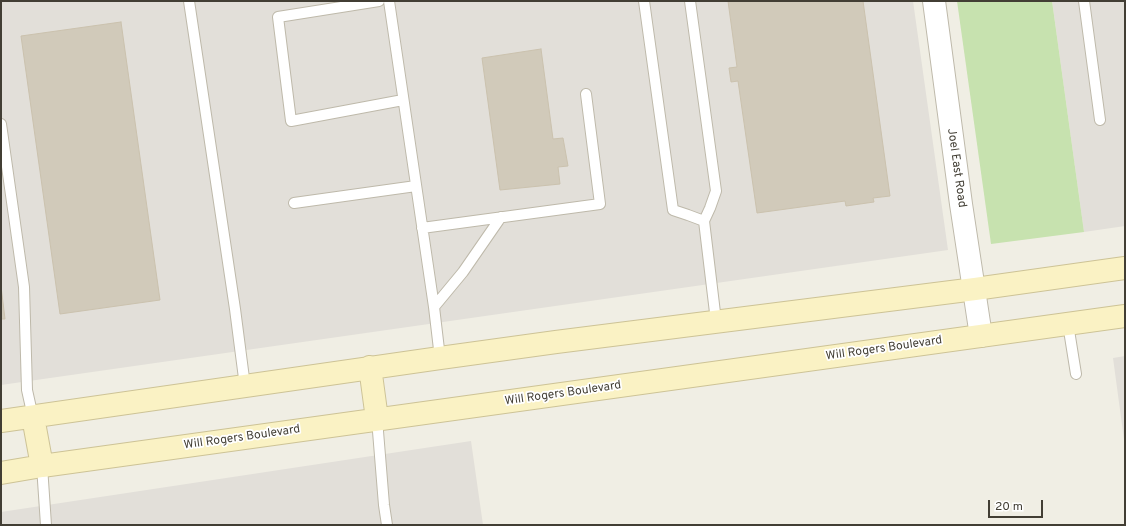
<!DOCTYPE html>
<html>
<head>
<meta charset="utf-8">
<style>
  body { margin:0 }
  #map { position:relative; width:1126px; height:526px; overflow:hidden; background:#f0eee4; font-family:Overpass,sans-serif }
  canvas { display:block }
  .frame { position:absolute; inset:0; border:2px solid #423e34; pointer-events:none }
  .scale { position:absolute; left:988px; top:500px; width:55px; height:18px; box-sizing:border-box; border:2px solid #423e34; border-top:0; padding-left:5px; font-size:12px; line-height:14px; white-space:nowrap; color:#423e34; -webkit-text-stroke:3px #fff; paint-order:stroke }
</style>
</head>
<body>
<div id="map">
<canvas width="1126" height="526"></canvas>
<div class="frame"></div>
<div class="scale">20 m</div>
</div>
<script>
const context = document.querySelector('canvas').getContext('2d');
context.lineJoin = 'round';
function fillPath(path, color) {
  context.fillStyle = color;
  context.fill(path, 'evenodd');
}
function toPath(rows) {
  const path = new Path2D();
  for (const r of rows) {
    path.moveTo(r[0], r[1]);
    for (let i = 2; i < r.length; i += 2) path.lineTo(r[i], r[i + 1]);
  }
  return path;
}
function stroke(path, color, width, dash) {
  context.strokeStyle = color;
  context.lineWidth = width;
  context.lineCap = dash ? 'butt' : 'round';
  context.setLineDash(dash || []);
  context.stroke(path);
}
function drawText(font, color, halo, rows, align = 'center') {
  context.font = font + ' Overpass,sans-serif';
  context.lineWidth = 3.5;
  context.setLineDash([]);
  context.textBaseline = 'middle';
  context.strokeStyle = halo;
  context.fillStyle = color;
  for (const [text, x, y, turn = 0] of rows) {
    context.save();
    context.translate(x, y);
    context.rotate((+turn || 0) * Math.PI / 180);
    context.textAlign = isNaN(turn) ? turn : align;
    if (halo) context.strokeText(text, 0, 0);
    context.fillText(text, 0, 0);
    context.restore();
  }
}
const industrial = toPath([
  [1,1,913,1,948,250,1,385],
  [1052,1,1125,1,1125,226,1084,232],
  [1125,356,1125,447,1113,358],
  [471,441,483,525,1,525,1,512]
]);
const green = toPath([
  [957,1,1052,1,1084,232,991,244]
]);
const building = toPath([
  [728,1,863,1,890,196,873,198,874,202,846,206,845,201,757,213,738,81,731,82,729,68,737,67,728,1],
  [121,22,160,300,60,314,21,36,121,22],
  [541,49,553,139,563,138,568,166,558,167,560,184,500,190,482,58,541,49],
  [1,286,5,319,1,319,1,286]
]);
const service = toPath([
  [189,1,235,309,245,386],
  [379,1,278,17,291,121,403,100],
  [389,1,434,307,440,358],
  [644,1,673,210,688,215,704,221,716,321],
  [690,1,716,191,710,208,704,221],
  [1084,1,1100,120],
  [1,124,24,287,27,390,33,417],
  [294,203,416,186],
  [422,228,600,204,586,94],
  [434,307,463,272,501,217],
  [1068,324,1076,374],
  [377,419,384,505,387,525],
  [42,466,46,525]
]);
const tertiary = toPath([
  [934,1,961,204,981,336]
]);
const secondary = toPath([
  [370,367,377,419],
  [33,417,42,466],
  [1,421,440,358,556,342,975,289,1125,268],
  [1,473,42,466,1125,316]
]);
const streetNames = [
  ["Joel East Road",956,168,82],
  ["Will Rogers Boulevard",884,349,-8],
  ["Will Rogers Boulevard",563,394,-8],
  ["Will Rogers Boulevard",242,438,-8]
];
fillPath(industrial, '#e2dfd9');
fillPath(green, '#c7e2af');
fillPath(building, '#d1caba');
stroke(building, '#cbc2ae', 1);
stroke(service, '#beb9aa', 12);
stroke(tertiary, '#beb9aa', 24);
stroke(secondary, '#cdc396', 24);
stroke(service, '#fff', 10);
stroke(tertiary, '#fff', 22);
stroke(secondary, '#faf2c4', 22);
drawText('12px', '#423e34', '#fff', streetNames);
</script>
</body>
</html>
